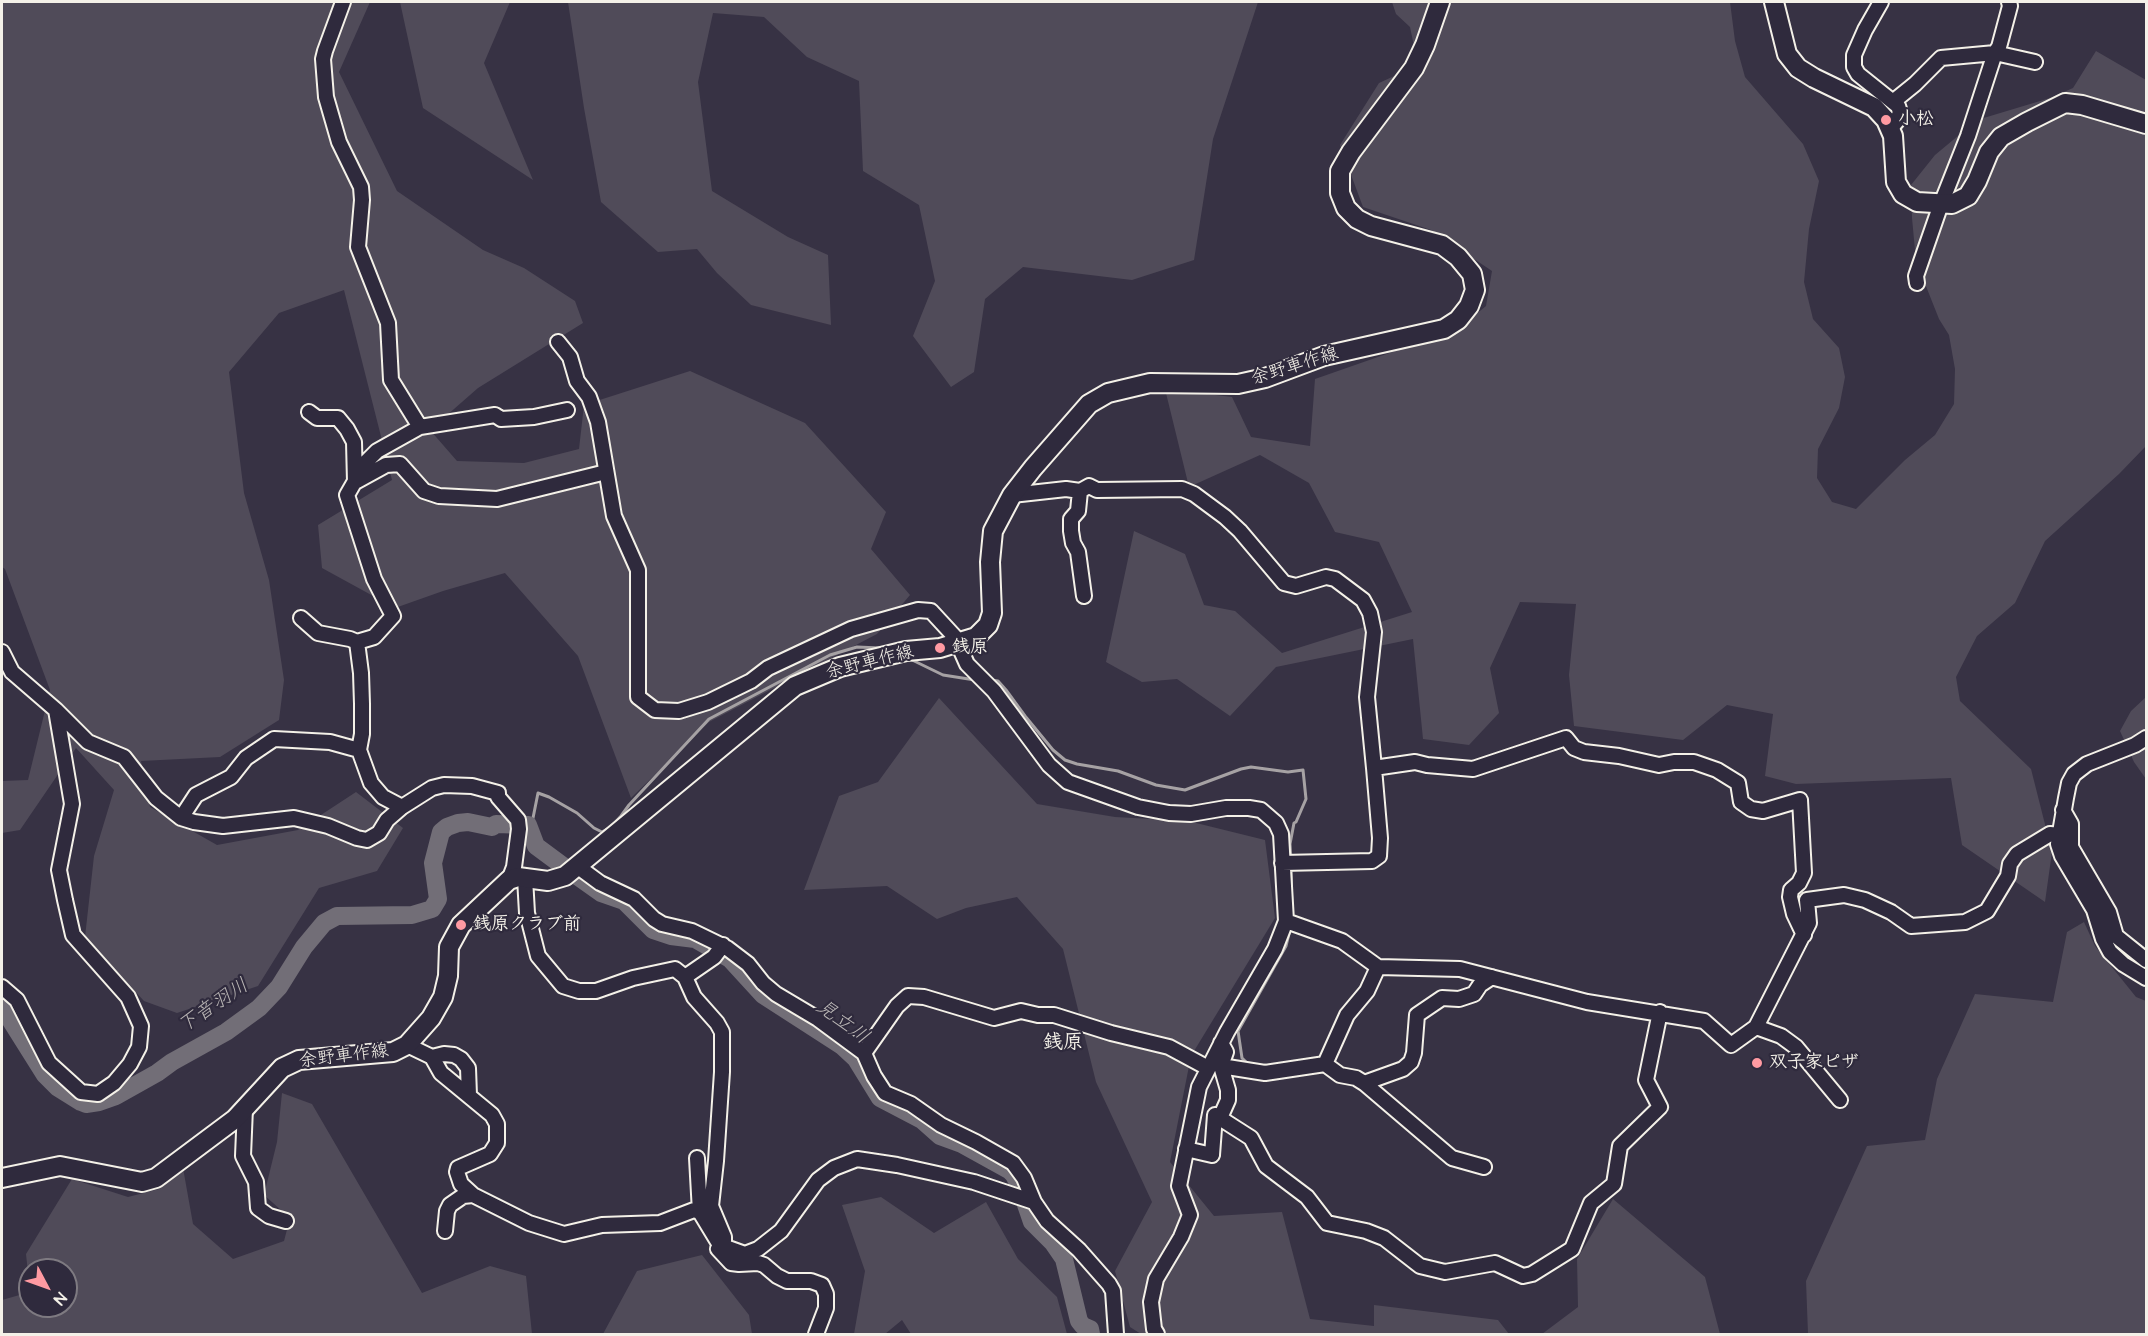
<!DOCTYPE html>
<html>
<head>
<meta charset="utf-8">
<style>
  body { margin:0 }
  #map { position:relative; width:2148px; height:1336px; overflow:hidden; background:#373244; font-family:"Architects Daughter",sans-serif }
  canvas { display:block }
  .frame { position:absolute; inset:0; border:3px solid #f4f1e8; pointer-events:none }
  .north { position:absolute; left:18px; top:1258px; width:60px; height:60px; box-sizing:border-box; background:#2f2a3d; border:2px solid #7e7a81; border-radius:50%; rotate:131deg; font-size:16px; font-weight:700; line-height:24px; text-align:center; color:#f4f1e8 }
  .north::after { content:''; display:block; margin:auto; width:21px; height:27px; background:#ff9aa2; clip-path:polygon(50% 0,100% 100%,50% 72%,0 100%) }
</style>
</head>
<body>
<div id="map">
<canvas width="2148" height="1336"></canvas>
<div class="frame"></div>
<div class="north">N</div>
</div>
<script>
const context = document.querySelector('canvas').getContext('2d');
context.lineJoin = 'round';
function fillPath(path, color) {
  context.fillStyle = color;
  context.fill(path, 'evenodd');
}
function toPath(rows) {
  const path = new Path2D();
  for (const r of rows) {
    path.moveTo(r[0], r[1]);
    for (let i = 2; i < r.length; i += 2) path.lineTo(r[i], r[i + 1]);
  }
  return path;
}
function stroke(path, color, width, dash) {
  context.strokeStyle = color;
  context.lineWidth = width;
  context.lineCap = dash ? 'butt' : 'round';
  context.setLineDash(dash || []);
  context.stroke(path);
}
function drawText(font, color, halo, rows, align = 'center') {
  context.font = font + ' "Architects Daughter","Klee One",sans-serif';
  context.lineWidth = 4.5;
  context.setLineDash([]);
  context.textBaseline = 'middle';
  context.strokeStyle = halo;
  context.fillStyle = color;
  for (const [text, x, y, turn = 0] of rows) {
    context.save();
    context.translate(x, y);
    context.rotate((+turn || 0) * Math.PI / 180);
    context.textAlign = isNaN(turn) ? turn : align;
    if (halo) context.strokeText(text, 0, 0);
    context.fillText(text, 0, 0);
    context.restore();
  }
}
const green = toPath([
  [2,2,370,2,339,72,397,191,483,250,524,268,575,301,583,323,478,388,430,430,457,461,524,463,579,449,584,405,690,371,805,423,886,512,871,549,910,595,877,634,709,722,631,798,578,656,505,573,443,591,395,608,322,568,318,525,392,480,344,290,279,313,229,372,244,493,269,580,284,680,279,720,220,757,141,761,150,807,217,845,298,830,356,792,403,828,377,871,319,888,258,986,177,1013,144,1001,85,937,94,856,114,790,76,748,20,830,2,833,2,781,28,780,50,690,5,569,2,567],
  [400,2,510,2,484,63,533,180,423,108],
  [568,2,1258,2,1213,139,1194,260,1132,280,1023,267,985,299,974,372,951,387,913,336,935,281,919,205,863,171,859,81,807,57,764,17,713,13,698,82,712,191,788,237,828,255,831,325,751,305,717,273,697,249,658,252,601,202,584,108],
  [1392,2,1730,2,1735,41,1745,77,1803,144,1819,181,1809,229,1804,282,1813,319,1839,348,1845,377,1839,408,1818,449,1817,478,1832,502,1856,509,1905,460,1935,435,1954,404,1955,369,1949,335,1939,319,1916,261,1912,218,1911,185,1935,155,1977,120,2050,98,2073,88,2096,51,2146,80,2146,446,2119,474,2045,541,2015,603,1977,636,1956,677,1960,701,2031,769,2052,852,2045,902,1962,845,1951,778,1796,784,1765,776,1773,714,1727,705,1683,740,1574,726,1569,675,1576,604,1520,602,1490,668,1499,713,1469,745,1423,739,1413,639,1276,667,1230,716,1177,679,1142,682,1106,662,1134,531,1185,554,1204,605,1235,611,1282,653,1412,612,1379,542,1335,532,1309,483,1260,455,1189,487,1165,389,1232,397,1251,437,1310,446,1315,379,1458,329,1486,306,1492,271,1431,230,1363,207,1340,145,1379,83,1418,65,1410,27,1396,14],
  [2146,697,2146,779,2134,762,2120,731,2131,711],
  [939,698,1037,804,1115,817,1188,821,1265,840,1275,918,1191,1056,1170,1162,1214,1216,1282,1212,1310,1319,1374,1326,1374,1305,1498,1320,1509,1334,1141,1334,1130,1327,1115,1271,1152,1202,1096,1082,1063,949,1017,897,966,908,937,919,887,886,804,890,839,796,878,782],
  [2084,922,2095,946,2136,997,2146,1001,2146,1334,1808,1334,1806,1281,1867,1146,1925,1140,1937,1079,1975,994,2053,1002,2067,932],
  [282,1093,312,1104,422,1293,490,1266,526,1276,532,1334,2,1334,2,1300,30,1292,26,1254,72,1179,128,1197,159,1189,183,1168,193,1224,233,1259,284,1241,290,1218,264,1195,277,1142],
  [30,1270,66,1270,66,1306,30,1306],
  [881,1197,934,1233,986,1202,1018,1259,1057,1297,1067,1334,911,1334,902,1320,885,1334,854,1334,865,1271,842,1205],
  [1613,1199,1705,1277,1720,1334,1542,1334,1578,1307,1577,1259],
  [702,1255,749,1315,752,1334,603,1334,637,1271]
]);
const stream = toPath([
  [908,658,943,675,975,680],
  [991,680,998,681,1006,690,1025,716,1053,750,1065,760,1077,764,1118,771,1156,785,1185,790,1241,769,1251,767,1288,772,1303,770,1306,799,1296,822,1294,823,1290,844,1291,860],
  [528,825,533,818,538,793,549,797,577,813,594,828,602,832,611,827,621,816,629,805,709,719,830,655,857,647,880,648],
  [1291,867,1292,920],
  [1248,1064,1242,1058,1238,1031,1286,946,1291,926]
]);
const river = toPath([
  [577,876,601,893,624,901,653,930,671,936,695,939,730,959,763,995,842,1046,856,1059,880,1098,922,1120,940,1136,962,1144,1009,1170,1014,1175,1020,1187,1032,1222,1053,1243,1064,1259,1079,1321,1083,1326,1090,1329,1091,1334],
  [2,1009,6,1013,45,1075,57,1087,81,1102,86,1104,99,1102,116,1096,157,1073,172,1062,226,1032,259,1008,279,987,304,947,324,923,337,916,412,915,432,909,438,899,433,863,441,832,447,827,458,823,468,822,492,827,496,824,528,825,536,846,563,866]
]);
const minor = toPath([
  [343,2,325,51,323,59,326,97,339,142,361,187,362,200,358,247,388,323,391,380,420,427],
  [1881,2,1865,30,1854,55,1854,67,1858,74,1898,106,1900,112,1897,121,1890,129],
  [1894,101,1915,84,1941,58,1995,53,2035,62],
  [1917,283,1916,276,1941,204,1968,136,1995,53,1999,47,2010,6,2009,2],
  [558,342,570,357,577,381,589,397,598,422,614,516,638,570,638,697,655,710,679,711,708,702,751,681,768,668,851,629,918,610,931,611,955,637,967,664,994,691,1049,765,1068,782,1138,807,1169,813,1191,814,1226,808,1249,808,1261,810,1276,823,1281,834,1286,921,1275,949,1227,1032,1199,1087,1179,1186,1190,1215,1181,1237,1156,1279,1151,1302,1154,1329,1157,1334],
  [309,412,317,418,338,418,347,429,354,442,355,482,386,465,400,464,424,491,439,496,497,499,606,472],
  [1080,491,1078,511,1071,519,1071,531,1073,543,1078,552,1084,596],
  [1012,495,1066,489,1080,491,1089,486,1097,490,1182,489,1194,494,1225,517,1240,531,1284,583,1296,586,1326,577,1335,579,1363,600,1370,613,1374,632,1367,697,1374,768],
  [301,618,318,633,350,639,357,642],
  [2,652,12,672,56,710,88,742,124,757,156,798,181,818,196,795,231,777,246,758,274,739,330,742,359,750],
  [2146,738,2135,745,2087,764,2074,774,2069,783,2066,798,2058,844,2062,856,2094,910,2103,939,2110,952,2123,964,2146,978],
  [2063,810,2071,824,2071,847,2109,912,2116,936,2146,960],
  [181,818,194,822,223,826,294,818,328,826,357,838,367,840,379,833,387,820,402,807],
  [1282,863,1372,861,1379,856,1380,838,1374,768,1415,762,1427,765,1473,769,1566,738,1574,748,1584,752,1619,756,1659,765,1674,762,1694,762,1717,770,1738,783,1741,802,1751,809,1763,811,1800,800,1804,873,1799,883,1791,890,1790,897,1794,914,1804,935],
  [577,866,600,883,634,899,654,919,662,924,692,931,727,948,748,964,763,983,776,994,818,1019,864,1053,874,1076,885,1093,911,1104,941,1125,976,1142,1013,1163,1024,1178,1034,1202],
  [525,878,527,913,538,956,563,986,579,991,596,991,633,978,675,969,685,977,694,997,717,1023,722,1032,722,1072,716,1161,711,1206,724,1237,724,1241,718,1249,731,1263,739,1264,758,1263,764,1265,777,1276,787,1281,811,1281,822,1285,826,1294,826,1308,816,1334],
  [509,880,514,867,519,829,518,820,498,797,498,793,472,786,444,785,432,788,402,807,383,797,371,783,359,750,362,734,362,704,361,673,357,642,374,637,393,616,374,579,347,495,366,462,377,451,420,427,495,415,501,419,534,417,567,410],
  [1286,921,1342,941,1378,967,1460,969,1587,1002,1704,1021,1731,1045,1756,1027,1809,923,1807,900,1844,895,1865,900,1891,912,1911,926,1965,922,1987,911,2008,876,2010,864,2017,854,2050,834,2059,835],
  [685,977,714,957,723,945],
  [2,987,17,1000,49,1063,81,1092,98,1094,114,1083,130,1064,139,1047,141,1026,128,997,73,935,65,900,59,870,72,804,56,710],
  [1756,1027,1781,1036,1796,1047,1840,1100],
  [1221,1043,1226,1052,1221,1066,1265,1073,1325,1064,1340,1075,1356,1078,1364,1083,1452,1158,1484,1167],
  [407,1045,432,1057,441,1073,492,1115,497,1124,497,1143,490,1154,458,1168,457,1172,461,1184,473,1195,529,1223,564,1234,602,1225,660,1223,694,1210,700,1212,720,1245,745,1254,758,1249,781,1231,818,1180,834,1168,857,1159,897,1165,974,1182,1034,1202,1047,1221,1079,1250,1109,1284,1113,1291,1116,1334],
  [864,1053,897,1006,908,996,924,997,994,1018,1021,1011,1038,1015,1054,1015,1111,1033,1169,1047,1208,1068],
  [432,1057,444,1054,454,1055,461,1059,468,1068,469,1095],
  [1325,1064,1347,1015,1367,991,1378,967],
  [1364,1083,1403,1069,1411,1062,1414,1053,1417,1015,1442,998,1459,999,1474,994,1480,985,1492,977],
  [245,1108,243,1156,256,1182,258,1208,269,1216,286,1221],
  [1220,1118,1228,1100,1228,1090,1221,1066],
  [1186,1149,1212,1155,1215,1115,1251,1138,1266,1166,1307,1197,1327,1223,1366,1231,1384,1238,1420,1266,1445,1272,1495,1263,1523,1276,1532,1274,1572,1249,1591,1203,1614,1184,1620,1146,1660,1107,1646,1080,1660,1012],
  [697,1158,700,1212],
  [445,1231,447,1211,450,1205,463,1196,473,1195]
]);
const major = toPath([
  [1774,2,1787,54,1798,68,1814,78,1874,107,1886,120,1893,136,1896,182,1903,194,1917,202,1952,204,1968,196,1977,181,1989,152,2001,137,2027,122,2065,103,2082,105,2146,124],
  [2,1178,60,1166,142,1182,156,1178,235,1119,282,1068,299,1060,393,1052,407,1045,431,1018,443,997,448,976,449,947,461,925,509,880,518,877,548,881,565,876,795,686,840,667,906,651,940,648,976,637,988,625,992,613,990,562,993,531,1012,495,1033,468,1089,404,1108,393,1150,383,1238,384,1265,378,1324,356,1444,329,1458,320,1469,306,1475,290,1472,274,1458,257,1442,245,1371,226,1357,219,1346,208,1340,193,1340,171,1351,152,1414,68,1425,45,1440,2]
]);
const markers = [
  [1886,120,6,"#ff9aa2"],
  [940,648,6,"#ff9aa2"],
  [461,925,6,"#ff9aa2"],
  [1757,1063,6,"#ff9aa2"]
];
const poiNames = [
  ["小松",1898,120],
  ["銭原",952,648],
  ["銭原クラブ前",473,925],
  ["双子家ピザ",1769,1063]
];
const streetNames = [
  ["余野車作線",1295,367,-17],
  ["余野車作線",870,663,-14],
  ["余野車作線",344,1057,-7]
];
const waterNames = [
  ["下音羽川",214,1007,-34],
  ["見立川",842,1023,37]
];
const neighbourhoodNames = [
  ["銭原",1063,1044]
];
fillPath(green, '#504b59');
stroke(stream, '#a6a2a4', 3);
stroke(river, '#726e77', 18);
stroke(minor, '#f4f1e8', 18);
stroke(major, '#f4f1e8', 22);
stroke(minor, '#2f2a3d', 14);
stroke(major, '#2f2a3d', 18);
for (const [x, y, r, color] of markers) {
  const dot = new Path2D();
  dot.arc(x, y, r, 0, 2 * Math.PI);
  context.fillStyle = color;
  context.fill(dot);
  stroke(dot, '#2f2a3d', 2);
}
drawText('bold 18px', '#f4f1e8', '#2f2a3d', poiNames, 'left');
drawText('18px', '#f4f1e8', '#2f2a3d', streetNames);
drawText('italic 20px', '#bab6b5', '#2f2a3d', waterNames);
drawText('bold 20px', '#f4f1e8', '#2f2a3d', neighbourhoodNames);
</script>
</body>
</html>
